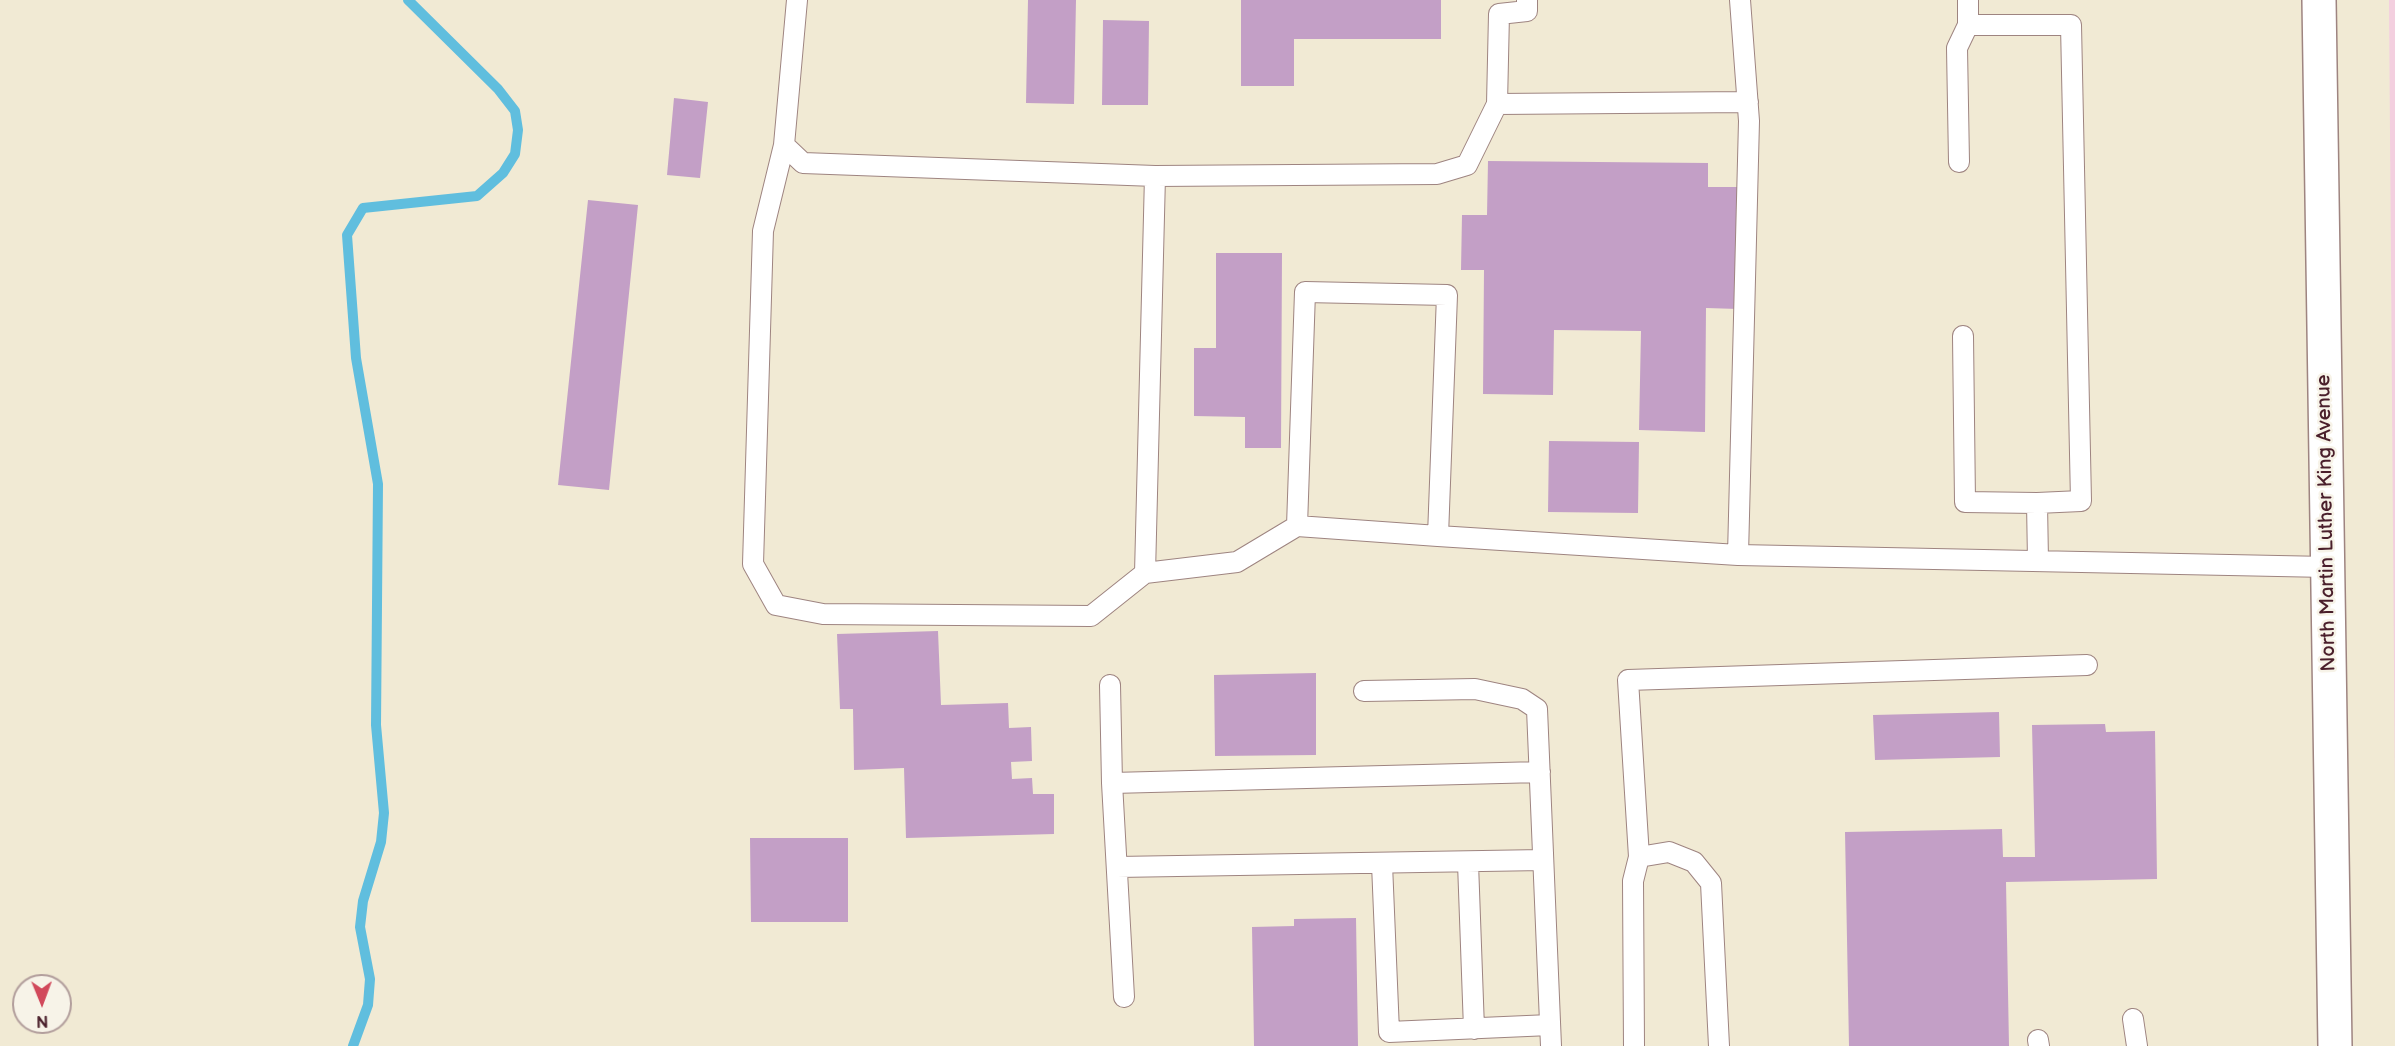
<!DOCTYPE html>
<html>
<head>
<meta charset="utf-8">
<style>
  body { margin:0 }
  #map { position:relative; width:2395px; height:1046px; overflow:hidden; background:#f1ead4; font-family:"Balsamiq Sans",sans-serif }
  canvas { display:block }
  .north { position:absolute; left:12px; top:974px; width:60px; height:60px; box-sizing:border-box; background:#f7f3e8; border:2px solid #b29e9c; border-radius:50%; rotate:179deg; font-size:16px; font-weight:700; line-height:24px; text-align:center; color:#4a1f2b }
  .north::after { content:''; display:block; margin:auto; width:21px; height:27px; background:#d1495b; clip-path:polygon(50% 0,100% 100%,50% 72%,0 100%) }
</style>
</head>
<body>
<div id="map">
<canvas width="2395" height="1046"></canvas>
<div class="north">N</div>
</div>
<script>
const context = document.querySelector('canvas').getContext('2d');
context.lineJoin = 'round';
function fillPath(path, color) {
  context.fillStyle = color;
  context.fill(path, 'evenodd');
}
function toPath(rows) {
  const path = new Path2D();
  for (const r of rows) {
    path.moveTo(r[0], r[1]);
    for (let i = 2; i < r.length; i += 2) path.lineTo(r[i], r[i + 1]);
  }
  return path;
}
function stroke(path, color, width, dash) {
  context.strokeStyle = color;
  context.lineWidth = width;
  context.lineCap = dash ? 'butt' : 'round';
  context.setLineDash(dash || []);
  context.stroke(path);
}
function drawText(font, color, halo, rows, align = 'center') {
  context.font = font + ' "Balsamiq Sans",sans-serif';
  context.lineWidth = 5;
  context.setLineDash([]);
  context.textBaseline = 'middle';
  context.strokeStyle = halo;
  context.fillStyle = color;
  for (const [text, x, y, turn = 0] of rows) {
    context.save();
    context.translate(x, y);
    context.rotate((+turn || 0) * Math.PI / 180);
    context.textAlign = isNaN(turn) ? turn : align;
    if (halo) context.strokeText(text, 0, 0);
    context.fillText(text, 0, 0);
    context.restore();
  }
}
const built = toPath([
  [2389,0,2395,0,2395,795]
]);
const stream = toPath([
  [353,1046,368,1005,370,979,360,927,363,901,381,842,384,813,376,725,378,484,356,358,347,235,363,208,477,196,503,173,515,154,518,130,515,111,498,89,408,0]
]);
const building = toPath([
  [1028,0,1076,0,1074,104,1026,103],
  [1241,0,1441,0,1441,39,1294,39,1294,86,1241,86],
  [1103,20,1149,21,1148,105,1102,105],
  [674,98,708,102,700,178,667,175],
  [1488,161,1708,163,1708,187,1739,187,1738,309,1706,308,1705,432,1639,430,1641,331,1554,330,1553,395,1483,394,1484,270,1461,270,1462,215,1487,215],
  [588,200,638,205,609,490,558,485],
  [1216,253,1282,253,1281,448,1245,448,1245,417,1194,416,1194,348,1216,348],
  [1549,441,1639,442,1638,513,1548,512],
  [938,631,941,705,1008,703,1009,728,1031,727,1032,761,1011,762,1012,779,1032,778,1033,794,1054,794,1054,834,906,838,904,768,854,770,853,709,840,709,837,634],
  [1316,673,1316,755,1215,756,1214,675],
  [1999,712,2000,757,1875,760,1873,715],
  [2105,724,2106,732,2155,731,2157,879,2006,882,2009,1046,1849,1046,1845,832,2002,829,2003,857,2035,857,2032,725],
  [750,838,848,838,848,922,751,922],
  [1356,918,1358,1046,1254,1046,1252,927,1294,926,1294,919]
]);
const service = toPath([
  [797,0,784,145,803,163,1155,176,1437,174,1467,165,1497,104],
  [1527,0,1527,11,1499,14,1497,104,1748,102],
  [1740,0,1749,121,1738,555,2327,567],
  [1968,0,1968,25,2071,25,2081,501,2037,503],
  [784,145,763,231,753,564,776,605,823,614,1091,616,1145,573,1237,562,1297,526],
  [1959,162,1957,48,1968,25],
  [1963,336,1965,502,2037,503,2038,561],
  [1438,536,1447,295,1305,292,1297,526,1438,536,1738,555],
  [1145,573,1155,176],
  [1110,685,1112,783,1124,997],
  [1364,691,1475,689,1522,699,1537,709,1551,1046],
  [1112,783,1540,772],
  [1639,857,1628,680,2087,665],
  [1468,863,1474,1029],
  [1382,864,1389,1032,1550,1025],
  [1117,867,1543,860],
  [2133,1019,2137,1046],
  [2038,1040,2039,1046],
  [1634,1046,1633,881,1639,857,1669,852,1694,862,1711,883,1719,1046]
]);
const secondary = toPath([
  [2319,0,2335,1046]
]);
const streetNames = [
  ["North Martin Luther King Avenue",2327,523,-91]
];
fillPath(built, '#f3cfdf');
stroke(stream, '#60bede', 10);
fillPath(building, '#c39fc6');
stroke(service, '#9e8480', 22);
stroke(secondary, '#9e8480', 36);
stroke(service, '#fff', 20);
stroke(secondary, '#fff', 33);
drawText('20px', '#4a1f2b', '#f7f3e8', streetNames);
</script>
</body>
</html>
